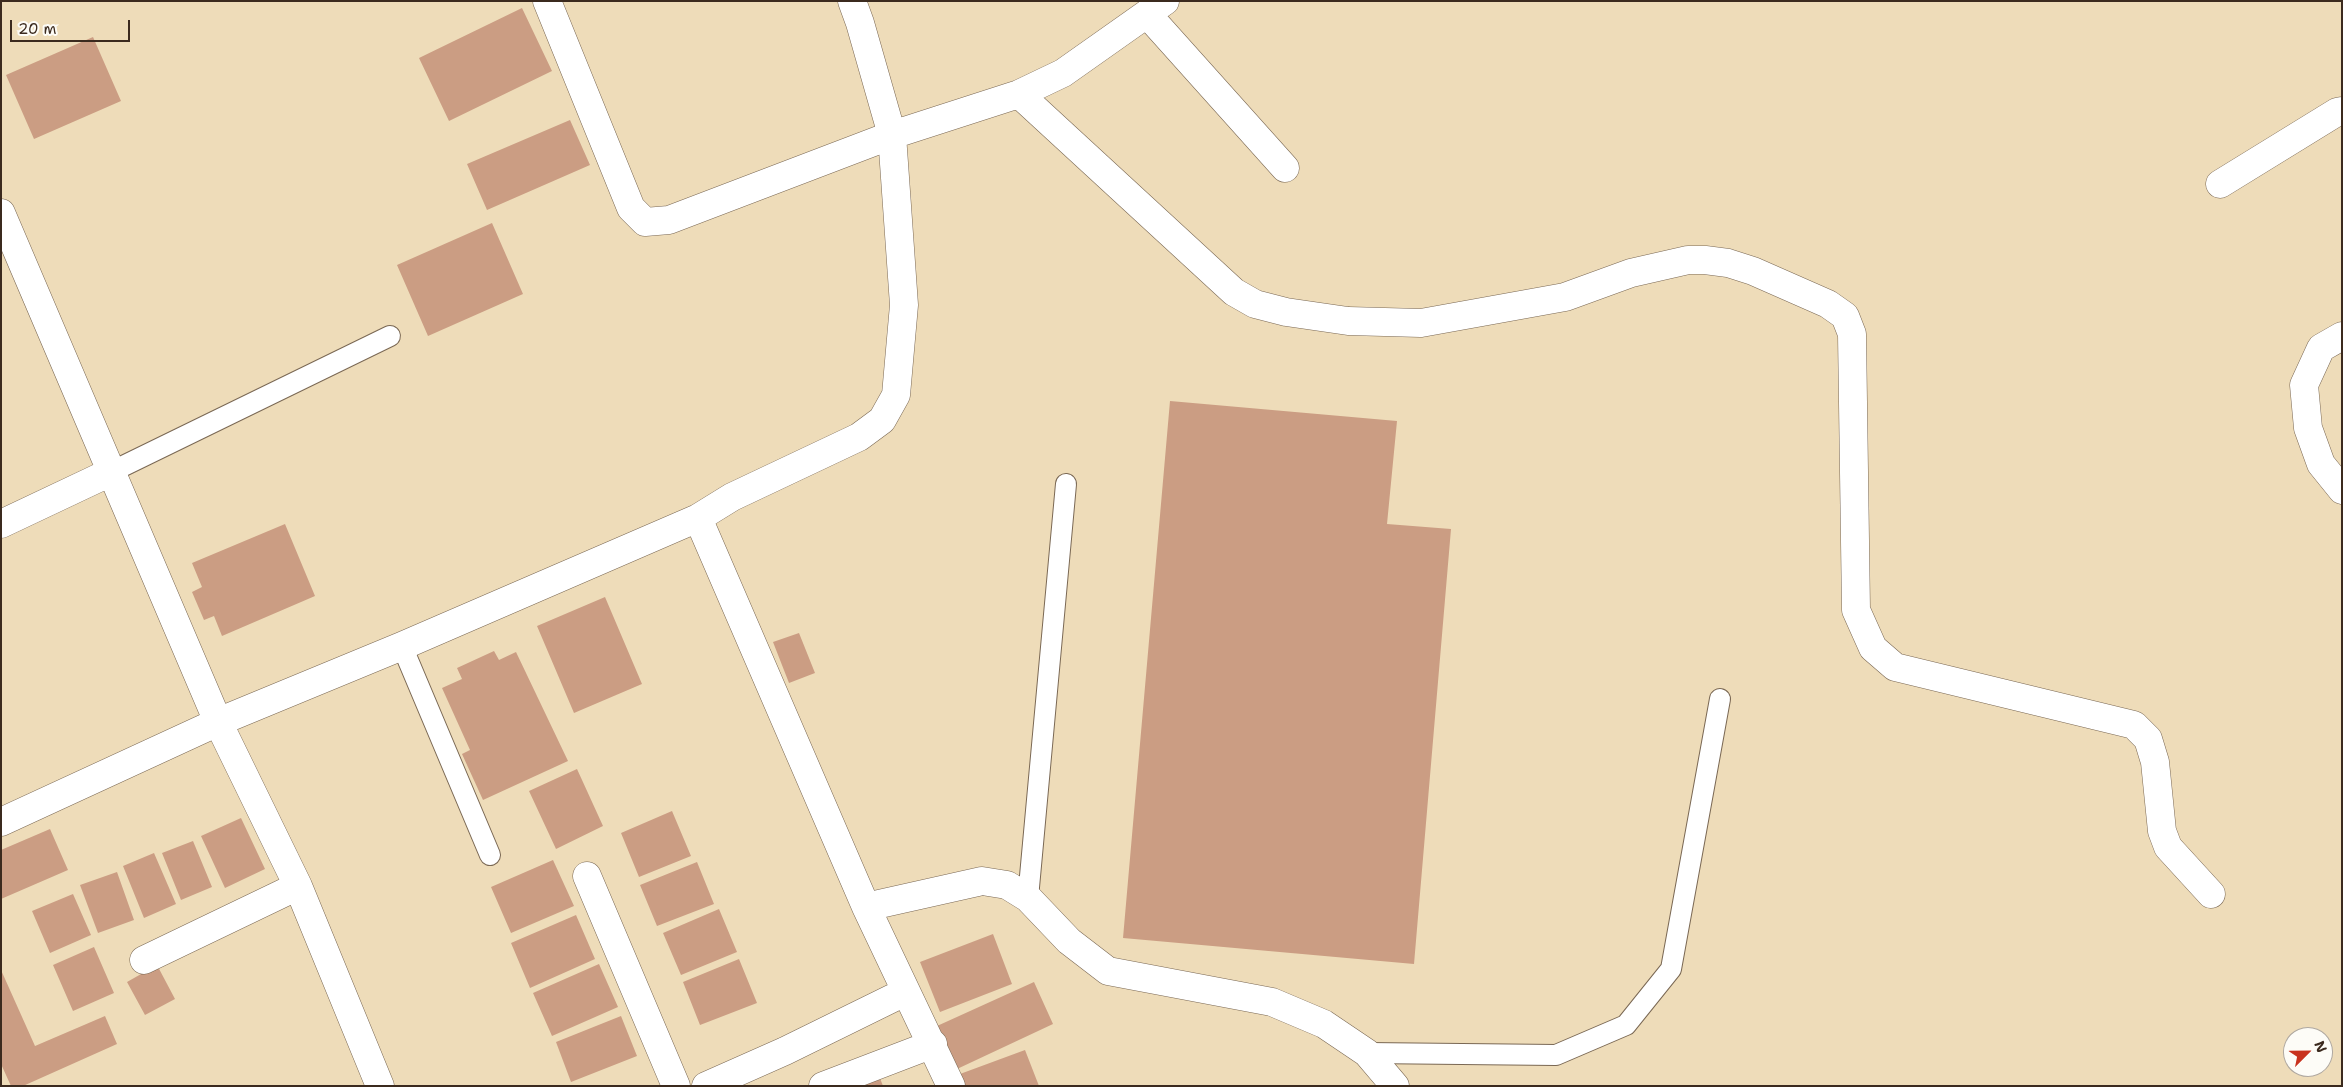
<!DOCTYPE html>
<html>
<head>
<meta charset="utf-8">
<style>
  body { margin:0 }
  #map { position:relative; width:2343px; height:1087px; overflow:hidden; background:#eedcb9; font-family:"Shantell Sans",sans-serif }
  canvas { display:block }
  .frame { position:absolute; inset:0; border:2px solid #3b2a1e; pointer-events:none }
  .north { position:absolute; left:2283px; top:1027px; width:50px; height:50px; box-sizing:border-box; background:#fdfcf7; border:1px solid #afa8a0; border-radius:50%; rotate:67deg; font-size:14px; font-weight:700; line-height:20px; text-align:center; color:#3b2a1e }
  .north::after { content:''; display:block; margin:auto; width:18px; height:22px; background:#c8321e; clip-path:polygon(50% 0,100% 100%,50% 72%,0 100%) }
  .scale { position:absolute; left:10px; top:20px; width:120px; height:22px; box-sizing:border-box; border:2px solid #3b2a1e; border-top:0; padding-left:6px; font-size:15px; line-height:18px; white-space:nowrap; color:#3b2a1e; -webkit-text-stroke:4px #fdfcf7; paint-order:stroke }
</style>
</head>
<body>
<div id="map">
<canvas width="2343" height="1087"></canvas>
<div class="frame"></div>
<div class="north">N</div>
<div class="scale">20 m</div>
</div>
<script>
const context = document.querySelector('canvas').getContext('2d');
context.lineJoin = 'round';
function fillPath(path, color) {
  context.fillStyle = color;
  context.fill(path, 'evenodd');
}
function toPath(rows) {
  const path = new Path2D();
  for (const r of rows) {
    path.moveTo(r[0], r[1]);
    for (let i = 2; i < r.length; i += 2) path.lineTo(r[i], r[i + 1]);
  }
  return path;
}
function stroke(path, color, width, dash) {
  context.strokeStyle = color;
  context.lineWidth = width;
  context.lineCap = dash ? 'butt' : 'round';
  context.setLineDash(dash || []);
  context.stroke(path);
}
const building = toPath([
  [522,8,552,71,449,121,419,58],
  [93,37,121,101,34,139,6,75],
  [570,120,590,165,487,210,467,164],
  [492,223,523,294,428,336,397,265],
  [1170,401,1397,421,1387,524,1451,529,1414,964,1123,938],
  [285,524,315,596,222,636,214,616,204,620,192,592,202,587,192,563],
  [605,597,642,684,574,713,537,626],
  [799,633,815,673,789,683,773,642],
  [494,651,499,660,516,652,568,761,483,800,462,754,470,750,442,688,462,679,457,668],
  [577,769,603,826,556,849,529,791],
  [672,811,691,856,639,877,621,833],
  [241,818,265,869,225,888,201,836],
  [50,829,68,870,1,899,1,850],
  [193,841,212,887,181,900,162,853],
  [154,853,176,904,144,918,123,866],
  [553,860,574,906,511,933,491,887],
  [697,862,714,904,657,926,640,885],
  [117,872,134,920,98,933,80,885],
  [73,894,91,935,50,953,32,911],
  [719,909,737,952,681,975,663,933],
  [576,915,595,959,530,988,511,943],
  [993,934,1012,984,940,1012,920,962],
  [94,947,114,993,73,1011,53,965],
  [739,959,757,1003,700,1025,683,982],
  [599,964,618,1007,552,1036,533,993],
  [157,965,175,999,145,1015,127,982],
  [1,970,35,1046,105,1016,117,1044,23,1086,11,1086,1,1064],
  [1034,982,1053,1024,957,1069,937,1026],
  [621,1016,637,1056,571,1082,556,1042],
  [1025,1050,1039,1086,965,1086,960,1074],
  [878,1073,883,1086,848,1086]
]);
const service = toPath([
  [111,472,390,336],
  [402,646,490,855],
  [1028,898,1066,484],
  [1367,1053,1556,1055,1626,1025,1671,969,1720,699]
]);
const minor = toPath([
  [547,1,631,208,645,222,669,220,892,135,1019,94,1063,73,1165,1],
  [852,1,860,23,892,135,904,305,896,395,882,420,859,437,732,497,698,518,866,907,951,1086],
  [1147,14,1285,168],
  [1019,94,1234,292,1255,304,1286,312,1348,321,1421,323,1565,297,1631,273,1688,260,1705,260,1728,263,1753,271,1828,304,1845,316,1852,334,1856,610,1873,648,1895,667,2134,725,2148,739,2155,762,2162,831,2168,847,2211,894],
  [2220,184,2337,112,2342,111],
  [1,213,218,722,298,886,380,1086],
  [2342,336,2321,348,2304,385,2308,428,2321,464,2342,490],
  [1,524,111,472],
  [1,822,218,722,402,646,698,518],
  [587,876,676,1086],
  [866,907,982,881,1007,885,1028,898,1069,941,1108,971,1272,1002,1324,1024,1367,1053,1395,1086],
  [144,960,298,886],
  [706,1086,785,1051,905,992],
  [823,1086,933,1044]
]);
fillPath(building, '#cb9d83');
stroke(service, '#7a6854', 22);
stroke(minor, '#7a6854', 29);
stroke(service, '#fff', 20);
stroke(minor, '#fff', 28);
</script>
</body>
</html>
